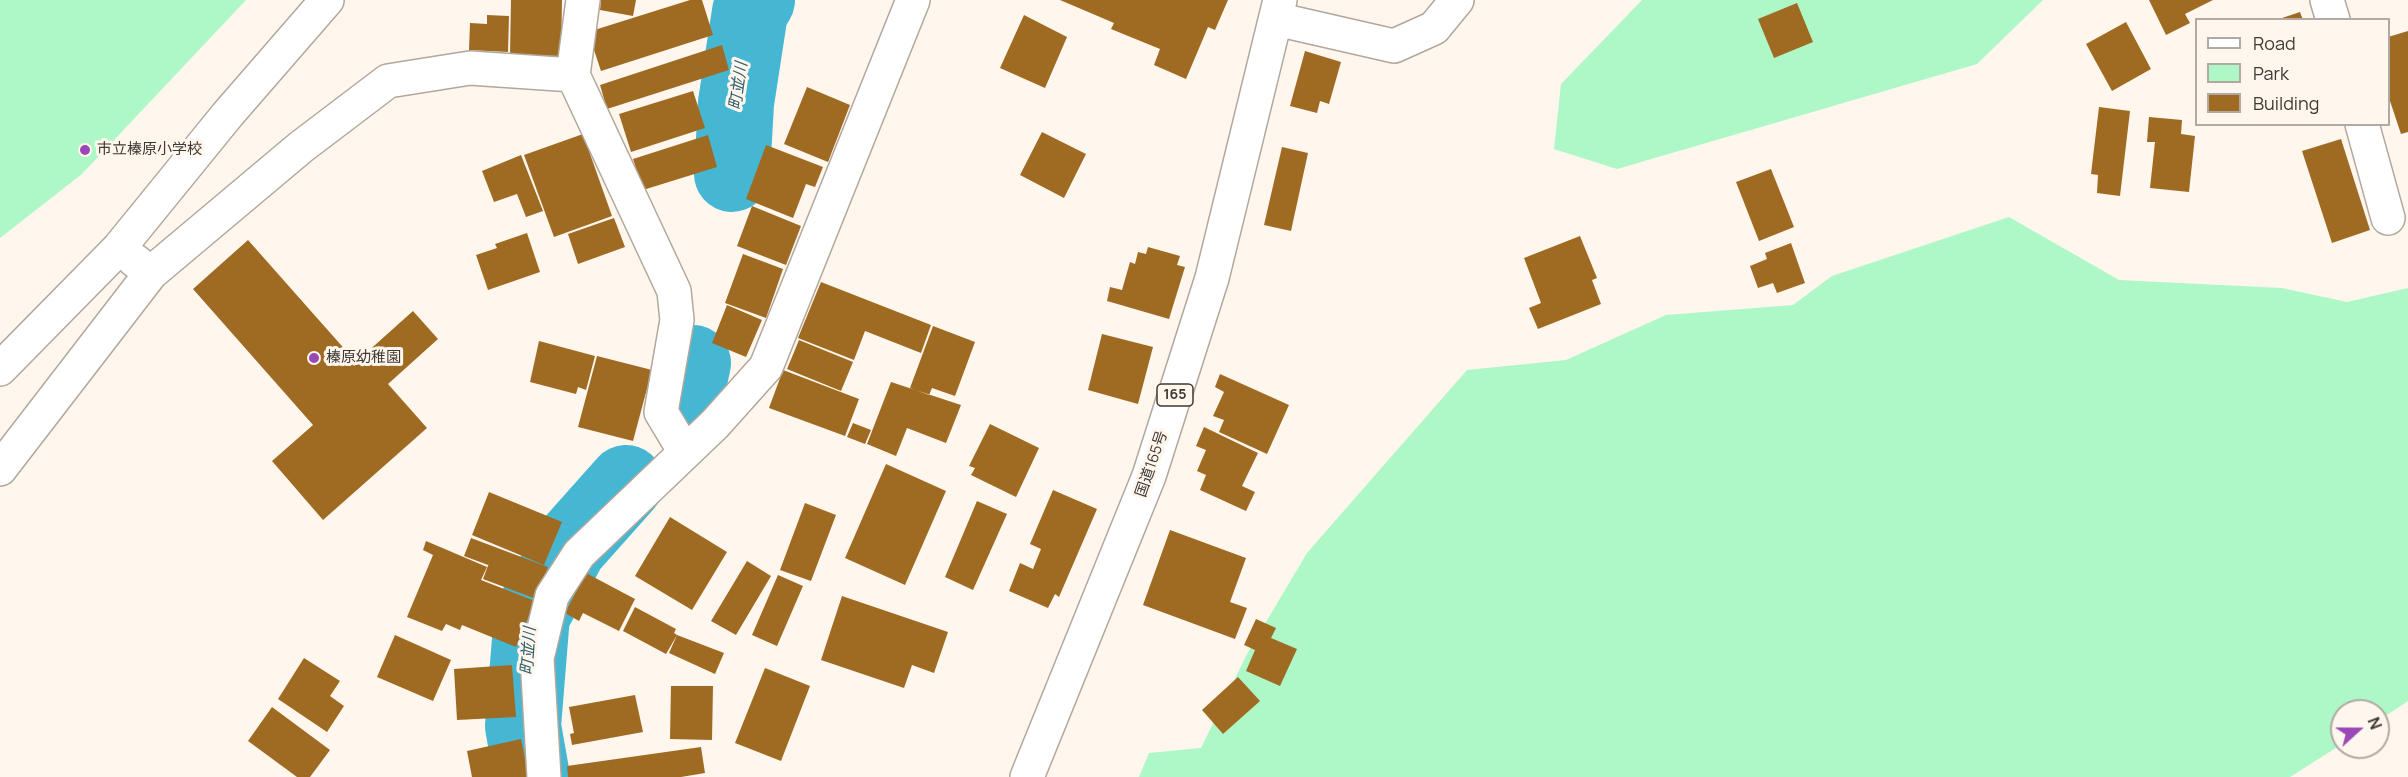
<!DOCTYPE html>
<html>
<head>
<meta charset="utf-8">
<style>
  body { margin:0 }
  #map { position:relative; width:2408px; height:777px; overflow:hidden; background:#fff6ed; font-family:Manrope,sans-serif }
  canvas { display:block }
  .legend { position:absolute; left:2195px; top:18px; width:195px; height:108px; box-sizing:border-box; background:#fff6ed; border:2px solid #b1aaa3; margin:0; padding:8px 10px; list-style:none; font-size:18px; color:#3d3934 }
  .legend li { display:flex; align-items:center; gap:12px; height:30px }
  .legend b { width:30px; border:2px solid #b1aaa3 }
  .north { position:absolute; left:2330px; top:699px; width:60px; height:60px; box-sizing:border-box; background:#fff6ed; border:2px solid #b1aaa3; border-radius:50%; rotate:69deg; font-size:16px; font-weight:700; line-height:24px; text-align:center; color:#3d3934 }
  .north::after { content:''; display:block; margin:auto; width:21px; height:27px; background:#9b48b7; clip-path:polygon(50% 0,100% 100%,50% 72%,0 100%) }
</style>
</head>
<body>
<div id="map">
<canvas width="2408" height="777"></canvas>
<ul class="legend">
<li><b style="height:8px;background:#fff"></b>Road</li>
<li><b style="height:16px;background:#aef7c6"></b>Park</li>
<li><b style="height:16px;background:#9f6b23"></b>Building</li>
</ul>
<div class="north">N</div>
</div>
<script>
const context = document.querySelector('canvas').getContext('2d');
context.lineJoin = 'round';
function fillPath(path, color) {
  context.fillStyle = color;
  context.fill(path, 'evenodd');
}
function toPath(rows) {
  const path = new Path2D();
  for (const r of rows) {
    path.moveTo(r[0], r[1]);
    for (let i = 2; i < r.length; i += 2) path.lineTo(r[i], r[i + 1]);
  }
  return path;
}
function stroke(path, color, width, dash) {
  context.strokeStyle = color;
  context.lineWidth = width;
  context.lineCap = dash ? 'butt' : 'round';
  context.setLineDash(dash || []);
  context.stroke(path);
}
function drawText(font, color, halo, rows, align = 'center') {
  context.font = font + ' Manrope,"Noto Sans JP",sans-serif';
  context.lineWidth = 6;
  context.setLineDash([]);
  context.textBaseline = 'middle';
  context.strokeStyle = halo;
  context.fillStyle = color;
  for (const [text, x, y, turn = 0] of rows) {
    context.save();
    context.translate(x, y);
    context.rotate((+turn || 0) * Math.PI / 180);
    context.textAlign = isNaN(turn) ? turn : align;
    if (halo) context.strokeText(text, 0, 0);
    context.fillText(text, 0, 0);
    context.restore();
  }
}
const green = toPath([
  [0,0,246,0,82,174,0,238],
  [1642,0,2043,0,1977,64,1617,169,1554,149,1561,84],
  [2009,217,2119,280,2282,288,2347,302,2408,288,2408,701,2378,721,2378,711,2342,711,2342,744,2290,777,1139,777,1149,753,1201,748,1247,654,1307,553,1467,370,1566,360,1666,315,1793,305,1832,276]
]);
const river = toPath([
  [732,174,736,103,750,12,757,0],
  [685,400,693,363],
  [532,777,523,726,532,615,569,547,626,483]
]);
const building = toPath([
  [511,0,562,0,561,56,510,55],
  [601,0,636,0,633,16,600,10],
  [690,0,702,0,713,35,601,71,588,32],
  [1060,0,1228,0,1215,30,1208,27,1186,79,1154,65,1160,49,1111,29,1114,23],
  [2149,0,2213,0,2185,14,2190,23,2166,35],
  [1797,3,1813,42,1774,58,1758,19],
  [2300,12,2303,20,2279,20,2279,19],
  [487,15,509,16,508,52,469,50,470,23,487,24],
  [1024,15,1067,37,1045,88,1000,68],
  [2126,22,2151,69,2112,91,2086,44],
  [2408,31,2408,132,2401,134,2388,95,2388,37],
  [722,45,729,70,607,109,600,85],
  [1305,51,1341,62,1329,104,1320,101,1317,113,1290,106],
  [807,87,850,105,828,162,784,144],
  [693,91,705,128,631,152,619,114],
  [2099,107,2130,111,2120,196,2097,193,2098,175,2091,174],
  [2149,117,2182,120,2181,134,2195,136,2189,192,2150,188,2155,142,2147,142],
  [1042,132,1086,154,1064,198,1020,175],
  [583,134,612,216,554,237,524,155],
  [708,135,717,167,643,190,633,159],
  [2341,139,2370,230,2332,243,2302,151],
  [766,145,823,167,815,187,806,184,793,218,746,199],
  [1282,147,1308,153,1291,231,1264,225],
  [521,155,543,211,526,217,517,194,494,202,482,171],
  [1771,169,1794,227,1759,241,1736,182],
  [752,206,801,226,786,265,737,246],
  [614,218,625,247,578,264,568,234],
  [527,233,540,272,488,290,476,255,497,248,495,244],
  [1580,236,1597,278,1592,280,1601,304,1538,329,1529,308,1541,303,1524,258],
  [248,240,356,362,413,311,438,339,388,384,427,428,323,520,272,461,313,425,193,289],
  [1791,243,1805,283,1777,293,1773,283,1758,288,1750,266,1767,259,1765,253],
  [1148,247,1180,256,1177,265,1185,267,1169,319,1107,301,1110,287,1122,290,1130,262,1135,264,1138,252,1146,254],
  [743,254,783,269,766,318,725,303],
  [821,282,931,325,921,353,865,331,854,360,798,338],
  [727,305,762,320,746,357,712,343],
  [933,326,975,342,955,396,932,388,929,395,910,388],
  [1102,334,1153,347,1138,404,1088,390],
  [799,340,853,362,841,391,787,369],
  [539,341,595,356,586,390,578,387,576,394,530,382],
  [597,356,652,370,633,441,578,427],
  [783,370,859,399,845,436,769,408],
  [1220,374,1289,405,1267,454,1219,432,1224,420,1213,416,1224,392,1215,387],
  [891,382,961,405,946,443,907,428,896,456,867,444],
  [853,423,871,430,865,444,847,437],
  [990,424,1039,448,1016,497,971,475,975,468,969,466],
  [1204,427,1258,453,1242,486,1255,492,1246,511,1200,490,1206,475,1197,471,1206,450,1196,446],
  [886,464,946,491,905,585,845,558],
  [1053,490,1097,509,1059,597,1055,594,1048,608,1009,591,1020,563,1033,569,1041,549,1030,544],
  [489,492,562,522,544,565,472,535],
  [977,501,1007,514,973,590,945,577],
  [805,503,836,515,811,581,780,570],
  [670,517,727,552,692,610,635,576],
  [1170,530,1246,558,1230,602,1247,608,1235,639,1143,605],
  [471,538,548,567,536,599,483,579,489,563,488,565,464,556],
  [426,541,487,567,481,580,535,601,516,647,462,625,460,630,446,624,442,631,407,617,433,555,423,550],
  [747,561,771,576,736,635,711,621],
  [586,573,635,599,619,631,583,613,579,621,565,613],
  [778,575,803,586,777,646,752,635],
  [842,596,948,632,934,673,912,665,904,688,821,660],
  [635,607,676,629,674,633,677,635,666,654,623,631],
  [1256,619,1276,628,1271,638,1297,649,1280,686,1246,671,1255,650,1244,645],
  [395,635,451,660,433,701,377,677],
  [677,635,724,653,715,674,669,653],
  [304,658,340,681,330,696,344,706,327,732,278,699],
  [512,665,516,717,457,720,454,669],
  [765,668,810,686,781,761,735,743],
  [1238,677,1260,701,1223,734,1202,710],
  [671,686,713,686,712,740,670,739],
  [635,695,643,732,572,745,570,734,574,733,569,707],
  [272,707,330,750,310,777,297,777,248,741],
  [521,739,529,777,472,777,467,751],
  [701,747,705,773,681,777,568,777,567,766]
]);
const street = toPath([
  [583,0,573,75,674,291,677,320,661,412,685,452],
  [2327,0,2333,20],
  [1276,19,1394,46,1434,28,1457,0],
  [2362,124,2388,218],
  [151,273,301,147,388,81,470,68,573,75],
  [0,369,119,248,228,114,327,0],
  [0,469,151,273,134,260],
  [544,777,537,658,552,596,579,554,715,424,766,367,913,0]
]);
const highway = toPath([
  [1027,777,1149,476,1212,278,1280,0]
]);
const markers = [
  [85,150,6,"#9b48b7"],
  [314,358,6,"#9b48b7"]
];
const shields = [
  [1175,395,36]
];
const shieldNames = [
  ["165",1175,395]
];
const poiNames = [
  ["市立榛原小学校",97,150],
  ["榛原幼稚園",326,358]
];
const streetNames = [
  ["国道165号",1152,464,-71]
];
const waterNames = [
  ["町並川",739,86,-82],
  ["町並川",529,651,-86]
];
fillPath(green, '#aef7c6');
stroke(river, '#46b7d2', 76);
fillPath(building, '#9f6b23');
stroke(street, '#b1a79c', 36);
stroke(highway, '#b1a79c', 36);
stroke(street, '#fff', 33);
stroke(highway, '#fff', 33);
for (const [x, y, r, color] of markers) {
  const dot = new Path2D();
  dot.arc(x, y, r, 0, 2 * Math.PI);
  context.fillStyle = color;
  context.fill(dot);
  stroke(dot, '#fff6ed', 2);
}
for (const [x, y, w] of shields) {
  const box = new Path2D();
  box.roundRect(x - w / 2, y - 11, w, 22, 4.5);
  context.fillStyle = '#fff6ed';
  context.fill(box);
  stroke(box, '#3d3934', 1.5);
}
drawText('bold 14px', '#3d3934', null, shieldNames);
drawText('15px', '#3d3934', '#fff6ed', poiNames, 'left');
drawText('15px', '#3d3934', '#fff6ed', streetNames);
drawText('italic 16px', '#2f5e6a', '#fff6ed', waterNames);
</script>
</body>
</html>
